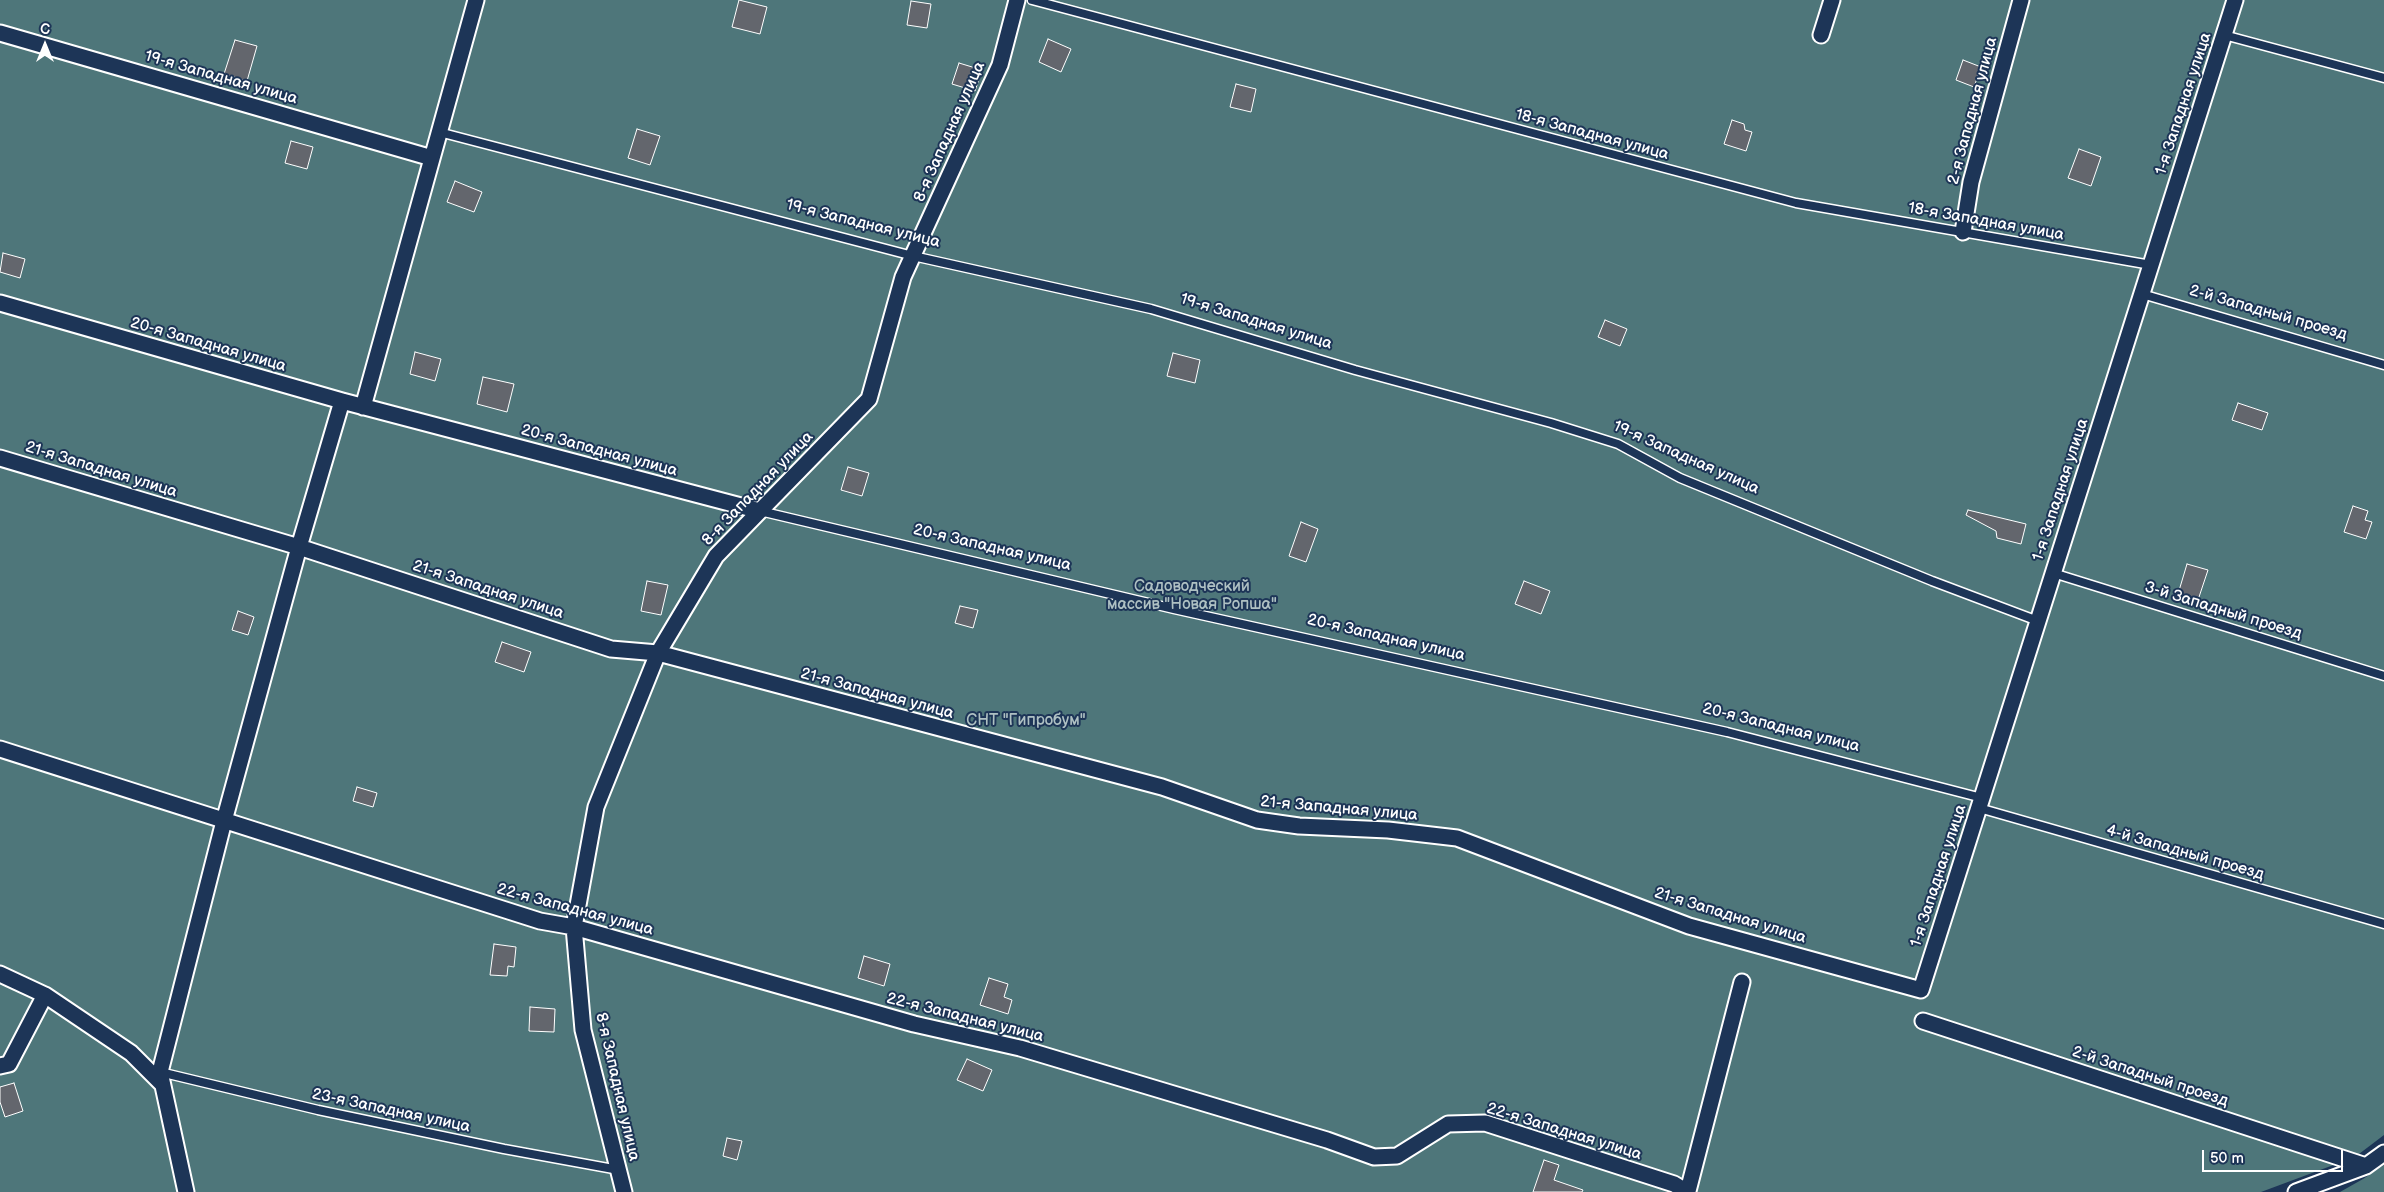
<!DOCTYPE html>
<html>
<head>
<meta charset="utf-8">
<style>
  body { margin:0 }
  #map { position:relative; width:2384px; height:1192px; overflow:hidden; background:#1d3557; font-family:"Balsamiq Sans",sans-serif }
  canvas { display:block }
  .north { position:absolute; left:20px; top:20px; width:50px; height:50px; -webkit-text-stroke:4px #1d3557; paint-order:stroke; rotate:0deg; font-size:14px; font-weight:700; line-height:20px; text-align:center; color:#fff }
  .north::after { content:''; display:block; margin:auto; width:18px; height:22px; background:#fff; clip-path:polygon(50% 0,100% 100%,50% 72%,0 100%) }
  .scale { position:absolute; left:2202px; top:1150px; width:141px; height:22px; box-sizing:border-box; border:2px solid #fff; border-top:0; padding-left:6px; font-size:15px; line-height:18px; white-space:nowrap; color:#fff; -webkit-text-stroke:4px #1d3557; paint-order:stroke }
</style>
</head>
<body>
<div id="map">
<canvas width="2384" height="1192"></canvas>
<div class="north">С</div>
<div class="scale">50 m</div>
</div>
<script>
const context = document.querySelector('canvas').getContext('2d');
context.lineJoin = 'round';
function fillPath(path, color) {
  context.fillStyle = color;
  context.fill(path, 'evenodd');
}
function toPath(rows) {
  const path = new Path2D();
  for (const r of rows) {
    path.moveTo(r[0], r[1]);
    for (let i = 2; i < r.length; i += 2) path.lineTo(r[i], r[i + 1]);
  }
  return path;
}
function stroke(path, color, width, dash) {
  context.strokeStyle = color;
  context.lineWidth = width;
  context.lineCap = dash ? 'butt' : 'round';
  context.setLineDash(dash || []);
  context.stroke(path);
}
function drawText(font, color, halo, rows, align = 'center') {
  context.font = font + ' "Balsamiq Sans",sans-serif';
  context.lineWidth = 4;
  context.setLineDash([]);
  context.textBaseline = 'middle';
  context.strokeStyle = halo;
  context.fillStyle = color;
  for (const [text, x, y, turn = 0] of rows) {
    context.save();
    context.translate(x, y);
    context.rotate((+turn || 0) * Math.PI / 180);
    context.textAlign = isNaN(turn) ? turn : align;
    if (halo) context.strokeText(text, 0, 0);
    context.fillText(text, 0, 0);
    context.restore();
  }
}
const green = toPath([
  [0,0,2384,0,2384,1135,2355,1157,2261,1192,0,1192],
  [2384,1165,2384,1192,2340,1192,2363,1179]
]);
const building = toPath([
  [739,0,767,7,760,34,732,27,739,0],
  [911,1,931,4,927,28,907,25,911,1],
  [1048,39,1071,49,1061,72,1039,62,1048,39],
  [235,40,257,46,247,81,224,74,235,40],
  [1963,60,1981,67,1974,87,1956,80,1963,60],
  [959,63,982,70,975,91,952,84,959,63],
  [1236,84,1256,89,1251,112,1230,107,1236,84],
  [1732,120,1744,124,1745,130,1752,132,1746,151,1724,144,1732,120],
  [637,129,660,136,650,165,628,158,637,129],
  [291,141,313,147,307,169,285,163,291,141],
  [2079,149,2101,157,2091,186,2068,178,2079,149],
  [455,181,482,192,474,212,447,202,455,181],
  [3,253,25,259,20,278,0,272,3,253],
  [1605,320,1627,329,1620,346,1598,337,1605,320],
  [415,352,441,359,435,381,410,374,415,352],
  [1173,353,1200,360,1195,383,1167,376,1173,353],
  [483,377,514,384,507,412,477,404,483,377],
  [2238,403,2268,413,2262,430,2232,420,2238,403],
  [848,467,869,473,862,496,841,490,848,467],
  [2353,506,2368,511,2365,520,2372,522,2366,539,2344,532,2353,506],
  [1968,510,2026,524,2021,544,1997,538,1996,531,1966,515,1968,510],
  [1301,522,1318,529,1306,562,1289,556,1301,522],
  [2187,564,2208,570,2198,600,2178,594,2187,564],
  [647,581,668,585,661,615,641,611,647,581],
  [1524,581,1550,591,1541,614,1515,604,1524,581],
  [960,606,978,610,973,628,955,623,960,606],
  [238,611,254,617,248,635,232,630,238,611],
  [502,642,531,652,524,672,495,662,502,642],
  [357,787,377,793,373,807,353,801,357,787],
  [494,944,516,947,514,967,508,966,507,976,490,975,494,944],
  [864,956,890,964,884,986,858,978,864,956],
  [989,978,1008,984,1004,997,1012,1000,1008,1014,980,1005,989,978],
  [530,1007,555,1009,554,1032,529,1031,530,1007],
  [967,1059,992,1070,983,1091,957,1080,967,1059],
  [14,1083,23,1111,5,1117,0,1102,0,1087,14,1083],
  [727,1138,742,1141,737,1160,723,1156,727,1138],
  [1544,1160,1559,1165,1554,1180,1583,1190,1582,1192,1533,1192,1544,1160]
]);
const lane = toPath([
  [1032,0,1796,203,2151,265],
  [2224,35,2384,78],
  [439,132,913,256,1151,309,1355,370,1551,423,1618,444,1680,478,1932,581,2038,621],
  [2142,294,2384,365],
  [760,511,1174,609,1727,732,1982,798],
  [2053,573,2384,676],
  [1979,808,2384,924],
  [160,1072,318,1110,504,1149,619,1170]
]);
const street = toPath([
  [0,33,432,158],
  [1821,35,1832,0],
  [1963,232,1971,182,2021,0],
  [0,303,342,401,760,511],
  [363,407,476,0],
  [0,458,299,547,611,649,658,653,1162,787,1257,820,1299,826,1388,830,1457,838,1689,926,1921,990,2235,0],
  [0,749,540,921,574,927,914,1024,1020,1048,1327,1140,1374,1157,1397,1156,1448,1124,1485,1123,1674,1184,1687,1192],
  [0,974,45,995,131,1053,162,1084],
  [1923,1021,2366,1166],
  [0,1066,9,1064,45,995],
  [1688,1191,1742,982],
  [186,1192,160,1072,224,821,299,547,342,401],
  [624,1192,583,1030,574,927,596,807,658,653,716,556,869,399,903,277,1000,65,1017,0],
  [2296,1192,2366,1166,2384,1153]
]);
const streetNames = [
  ["19-я Западная улица",221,78,16],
  ["1-я Западная улица",2184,104,-72],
  ["2-я Западная улица",1973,111,-75],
  ["8-я Западная улица",950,132,-66],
  ["18-я Западная улица",1592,135,15],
  ["18-я Западная улица",1986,222,10],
  ["19-я Западная улица",863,224,14],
  ["2-й Западный проезд",2268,313,16],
  ["19-я Западная улица",1256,322,17],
  ["20-я Западная улица",208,345,16],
  ["20-я Западная улица",599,451,15],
  ["19-я Западная улица",1686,458,24],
  ["21-я Западная улица",101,470,17],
  ["8-я Западная улица",758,489,-46],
  ["1-я Западная улица",2061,490,-72],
  ["20-я Западная улица",992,548,13],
  ["21-я Западная улица",488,590,18],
  ["3-й Западный проезд",2223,611,17],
  ["20-я Западная улица",1386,638,13],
  ["21-я Западная улица",877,694,15],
  ["20-я Западная улица",1781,728,14],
  ["21-я Западная улица",1339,809,5],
  ["4-й Западный проезд",2185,853,16],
  ["1-я Западная улица",1939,876,-72],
  ["22-я Западная улица",575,910,15],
  ["21-я Западная улица",1730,916,17],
  ["22-я Западная улица",965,1018,14],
  ["2-й Западный проезд",2150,1077,18],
  ["8-я Западная улица",617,1087,77],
  ["23-я Западная улица",391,1111,12],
  ["22-я Западная улица",1564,1132,17]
];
const parkNames = [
  ["Садоводческий",1192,587],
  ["массив \"Новая Ропша\"",1192,605],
  ["СНТ \"Гипробум\"",1026,721]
];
fillPath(green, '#4e767a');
fillPath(building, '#63666d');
stroke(building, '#fff', 1);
stroke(lane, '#fff', 11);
stroke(street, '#fff', 19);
stroke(lane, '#1d3557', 8);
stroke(street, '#1d3557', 15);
drawText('16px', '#fff', '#1d3557', streetNames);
drawText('16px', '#afc1c3', '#1d3557', parkNames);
</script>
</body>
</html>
